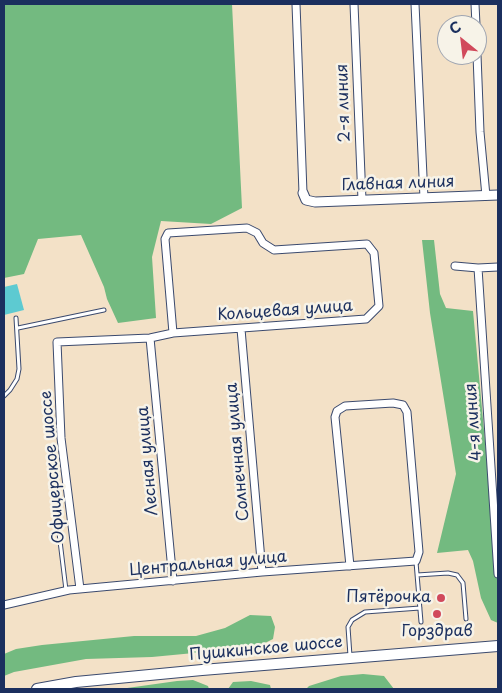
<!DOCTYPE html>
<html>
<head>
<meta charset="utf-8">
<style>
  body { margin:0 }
  #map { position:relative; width:502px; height:693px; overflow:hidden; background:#f3e1c7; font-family:"Playpen Sans",sans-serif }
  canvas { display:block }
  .frame { position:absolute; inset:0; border:5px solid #1b2f5e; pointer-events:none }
  .north { position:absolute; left:437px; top:15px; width:50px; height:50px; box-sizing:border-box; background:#f7f3e8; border:1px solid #9fa5b1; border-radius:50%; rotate:331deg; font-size:14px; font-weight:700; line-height:20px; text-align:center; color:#1b2f5e }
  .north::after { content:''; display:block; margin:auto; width:18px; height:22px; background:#d1495b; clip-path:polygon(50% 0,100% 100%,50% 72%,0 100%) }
</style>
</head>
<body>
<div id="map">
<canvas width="502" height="693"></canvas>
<div class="frame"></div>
<div class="north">С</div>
</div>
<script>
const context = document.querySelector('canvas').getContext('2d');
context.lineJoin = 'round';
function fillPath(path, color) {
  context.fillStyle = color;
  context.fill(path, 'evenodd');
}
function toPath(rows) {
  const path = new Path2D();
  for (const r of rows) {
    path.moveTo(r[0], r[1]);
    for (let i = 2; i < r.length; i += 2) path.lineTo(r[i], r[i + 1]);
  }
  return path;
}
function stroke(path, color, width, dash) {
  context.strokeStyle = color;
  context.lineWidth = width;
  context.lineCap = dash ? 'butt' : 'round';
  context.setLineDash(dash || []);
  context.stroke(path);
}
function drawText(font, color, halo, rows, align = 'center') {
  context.font = font + ' "Playpen Sans",sans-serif';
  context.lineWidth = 5;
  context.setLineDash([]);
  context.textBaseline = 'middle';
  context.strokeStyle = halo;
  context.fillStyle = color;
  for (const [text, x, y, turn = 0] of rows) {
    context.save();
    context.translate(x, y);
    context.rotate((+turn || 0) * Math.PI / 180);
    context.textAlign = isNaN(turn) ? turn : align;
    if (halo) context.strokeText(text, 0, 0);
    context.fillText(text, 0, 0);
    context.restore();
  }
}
const forest = toPath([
  [4,4,232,4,242,208,211,224,161,221,152,257,156,318,118,323,107,299,104,287,81,235,38,239,24,274,4,278],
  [422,240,434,240,440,294,446,308,473,311,498,583,498,623,491,620,481,598,473,561,468,550,437,553,456,474,430,313],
  [250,615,271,616,275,627,273,639,257,647,152,657,86,659,14,672,4,676,4,654,16,649,42,645,134,636,196,636,225,628],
  [363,674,384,676,394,689,306,689,309,686,341,676],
  [193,680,208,686,209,689,120,689,177,681],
  [251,681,270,685,271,689,228,689,233,682]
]);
const water = toPath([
  [17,284,24,310,4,315,4,287]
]);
const service = toPath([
  [18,328,104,310],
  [4,396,10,390,17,379,19,369,16,318],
  [54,492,66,590],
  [416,562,421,622],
  [417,575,448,573,457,575,463,583,466,619],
  [350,656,348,627,352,620,365,612,420,608]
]);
const minor = toPath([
  [296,4,303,193],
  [354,4,362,200],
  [415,4,424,198],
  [475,4,476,25],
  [477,55,480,132,486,196],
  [455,266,478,268,498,267],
  [478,268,498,574],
  [241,329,262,572],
  [150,338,173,581],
  [80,589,61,438,57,342,150,338,173,333,366,319,379,306,374,253,367,244,274,250,263,243,257,233,247,228,168,233,165,239,173,333],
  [4,605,69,590,262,572,416,561,419,552,407,412,403,405,393,403,345,406,337,411,335,417,350,566]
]);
const tertiary = toPath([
  [303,193,306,200,315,202,498,195]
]);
const secondary = toPath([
  [37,689,76,682,202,670,498,646]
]);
const markers = [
  [441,598,5,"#d1495b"],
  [437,614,5,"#d1495b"]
];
const streetNames = [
  ["2-я линия",344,103,-92],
  ["Главная линия",398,184,-2],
  ["Кольцевая улица",285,311,-4],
  ["4-я линия",474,422,-94],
  ["Солнечная улица",238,452,-95],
  ["Лесная улица",148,461,-95],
  ["Офицерское шоссе",53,467,-95],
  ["Центральная улица",208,564,-5],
  ["Пушкинское шоссе",266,649,-5]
];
const poiNames = [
  ["Пятёрочка",431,598],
  ["Горздрав",437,632,"center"]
];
fillPath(forest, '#73ba80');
fillPath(water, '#5dcad1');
stroke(service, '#3b4a6e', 5);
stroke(minor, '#3b4a6e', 9);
stroke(tertiary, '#3b4a6e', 11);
stroke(secondary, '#3b4a6e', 12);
stroke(service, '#fff', 3);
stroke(minor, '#fff', 7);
stroke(tertiary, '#fff', 9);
stroke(secondary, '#fff', 10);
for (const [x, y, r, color] of markers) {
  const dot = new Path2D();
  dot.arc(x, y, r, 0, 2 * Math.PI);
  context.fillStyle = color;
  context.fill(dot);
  stroke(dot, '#f7f3e8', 2);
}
drawText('16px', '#1b2f5e', '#f7f3e8', streetNames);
drawText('16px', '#1b2f5e', '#f7f3e8', poiNames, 'right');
</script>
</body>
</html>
